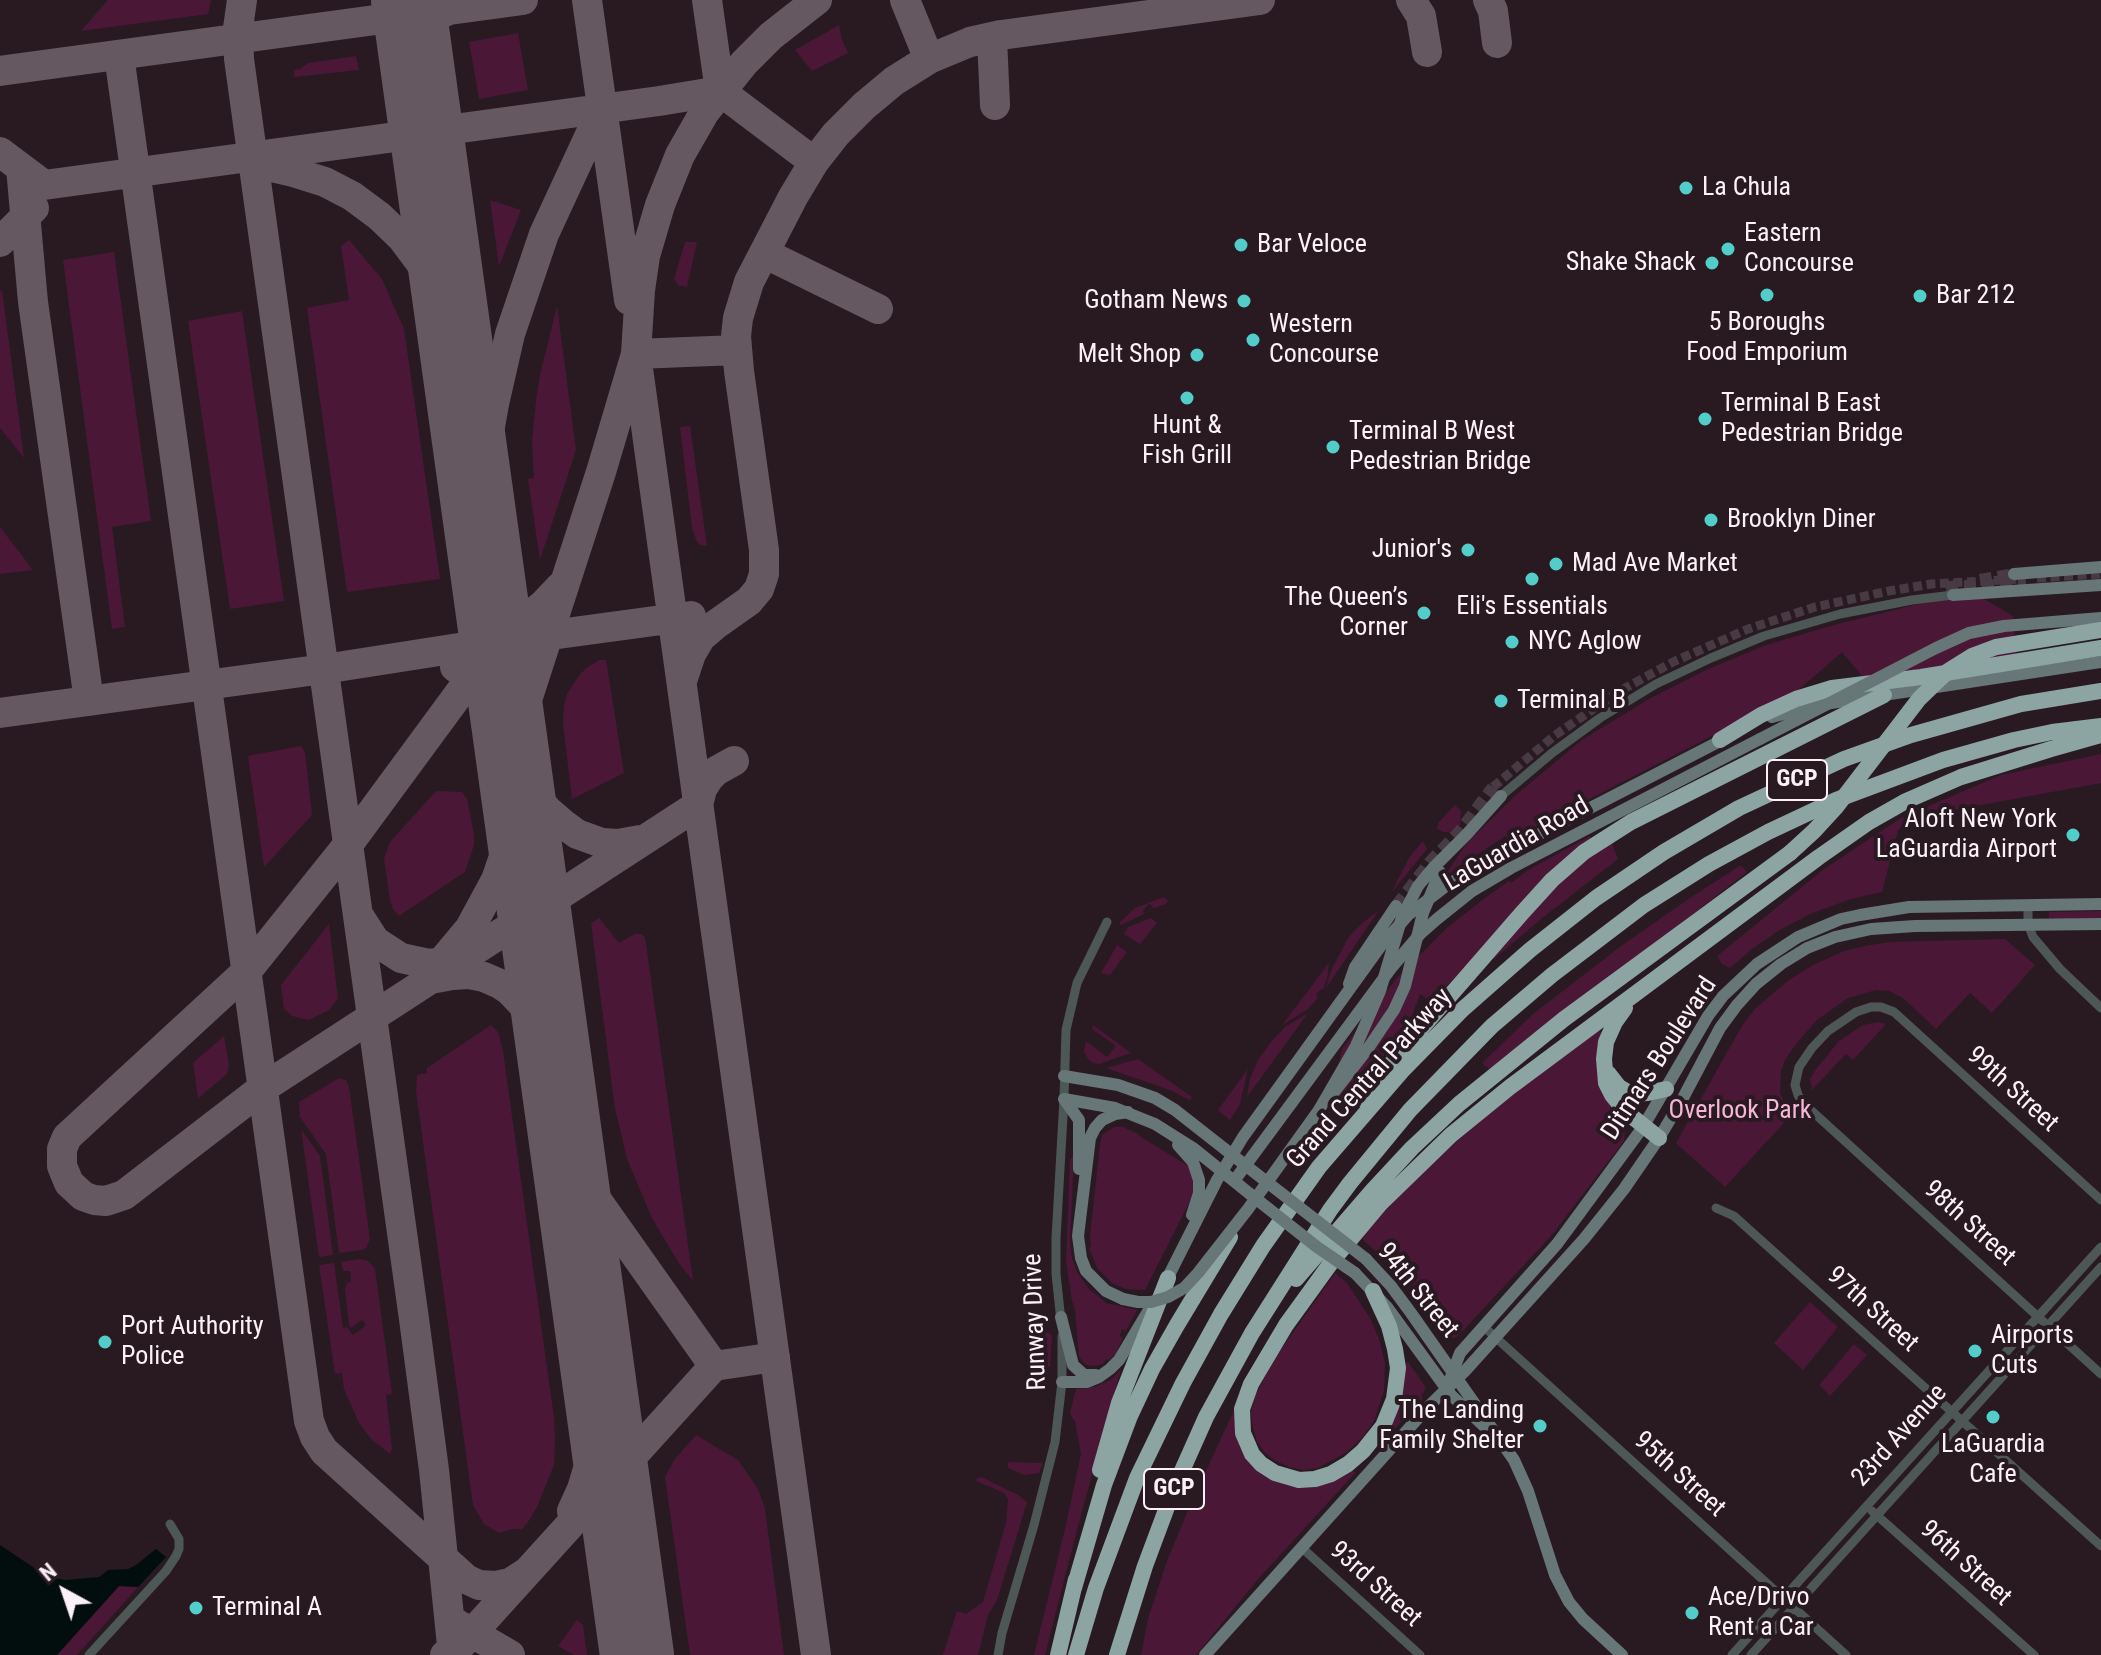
<!DOCTYPE html>
<html>
<head>
<meta charset="utf-8">
<style>
  body { margin:0 }
  #map { position:relative; width:2101px; height:1655px; overflow:hidden; background:#291a22; font-family:"Roboto Condensed",sans-serif }
  canvas { display:block }
  .north { position:absolute; left:24px; top:1551px; width:80px; height:80px; -webkit-text-stroke:6px #291a22; paint-order:stroke; rotate:320deg; font-size:22px; font-weight:700; line-height:32px; text-align:center; color:#fbf1f6 }
  .north::after { content:''; display:block; margin:auto; width:28px; height:36px; background:#fbf1f6; clip-path:polygon(50% 0,100% 100%,50% 72%,0 100%) }
</style>
</head>
<body>
<div id="map">
<canvas width="2101" height="1655"></canvas>
<div class="north">N</div>
</div>
<script>
const context = document.querySelector('canvas').getContext('2d');
context.lineJoin = 'round';
function fillPath(path, color) {
  context.fillStyle = color;
  context.fill(path, 'evenodd');
}
function toPath(rows) {
  const path = new Path2D();
  for (const r of rows) {
    path.moveTo(r[0], r[1]);
    for (let i = 2; i < r.length; i += 2) path.lineTo(r[i], r[i + 1]);
  }
  return path;
}
function stroke(path, color, width, dash) {
  context.strokeStyle = color;
  context.lineWidth = width;
  context.lineCap = dash ? 'butt' : 'round';
  context.setLineDash(dash || []);
  context.stroke(path);
}
function drawText(font, color, halo, rows, align = 'center') {
  context.font = font + ' "Roboto Condensed",sans-serif';
  context.lineWidth = 8;
  context.setLineDash([]);
  context.textBaseline = 'middle';
  context.strokeStyle = halo;
  context.fillStyle = color;
  for (const [text, x, y, turn = 0] of rows) {
    context.save();
    context.translate(x, y);
    context.rotate((+turn || 0) * Math.PI / 180);
    context.textAlign = isNaN(turn) ? turn : align;
    if (halo) context.strokeText(text, 0, 0);
    context.fillText(text, 0, 0);
    context.restore();
  }
}
const green = toPath([
  [108,0,211,0,208,14,81,31],
  [839,25,842,40,848,53,812,71,795,50],
  [518,33,528,90,479,99,469,42],
  [356,56,359,70,294,77,294,70,300,69,308,63],
  [490,200,521,210,499,266],
  [349,240,382,279,404,329,440,579,347,592,307,308,349,300,341,246],
  [685,242,697,242,687,287,678,285,674,279],
  [114,252,151,521,112,527,125,627,112,629,63,260],
  [2,290,24,458,0,428,0,292],
  [557,306,576,450,540,560,528,479,534,478,532,441,536,401,540,375],
  [242,311,284,601,230,609,188,321],
  [690,426,707,546,700,545,697,542,692,528,680,427],
  [0,527,33,570,0,574],
  [1979,596,2013,616,2016,654,1864,678,1842,652,1795,693,1510,840,1505,836,1444,877,1466,844,1517,794,1582,740,1649,699,1704,671,1763,646,1830,626,1927,602],
  [600,660,606,660,624,773,572,799,563,723,564,706,567,694,580,674,589,666],
  [301,746,305,752,312,815,264,867,248,756],
  [2101,754,2101,783,1916,817,1898,830,1882,892,1851,899,1810,914,1778,931,1752,949,1730,968,1722,964,1717,956,1824,869,1901,818,2001,775],
  [436,791,462,792,467,799,474,834,474,845,465,872,399,916,393,909,390,901,384,858,390,842],
  [1455,805,1461,811,1460,825,1449,832,1443,832,1436,828,1439,825,1438,823],
  [1590,836,1591,839,1553,871,1432,1002,1420,994,1410,1021,1387,1052,1328,1115,1342,1049,1397,978,1448,927,1485,898,1509,881,1511,883,1528,870],
  [1423,841,1427,849,1391,893,1410,856],
  [1611,841,1618,859,1541,919,1494,959,1491,957,1559,883,1583,860],
  [1741,865,1747,872,1623,968,1489,1069,1482,1063,1533,1014,1621,946,1690,898],
  [1164,897,1168,901,1166,904,1151,909,1153,906,1149,904,1143,910,1144,914,1121,925,1119,923,1135,908],
  [1379,910,1326,988,1331,971,1348,938,1359,926],
  [2101,911,2101,919,2049,920,2049,912],
  [599,918,619,943,635,934,641,934,645,937,693,1281,678,1262,652,1218,627,1159,622,1137,615,1109,591,923],
  [1151,918,1157,923,1140,944,1124,934,1128,927],
  [329,924,338,999,329,1010,309,1020,292,1016,284,1009,281,985],
  [2005,939,2035,965,1992,1013,1970,993,1936,1029,1903,998,1889,991,1876,990,1848,998,1817,1020,1796,1044,1785,1060,1781,1071,1780,1093,1785,1104,1793,1113,1725,1187,1676,1143,1743,1024,1756,1008,1789,980,1813,965,1844,951,1870,945,1891,942],
  [1117,945,1127,952,1110,975,1101,973],
  [1329,963,1327,979,1323,990,1321,989,1316,995,1318,998,1308,1009,1282,1025],
  [1308,1013,1247,1097,1250,1079,1258,1060,1271,1042,1285,1027],
  [1878,1022,1886,1024,1853,1060,1846,1054,1812,1090,1810,1079,1816,1069,1839,1041,1863,1025],
  [491,1025,498,1032,503,1051,554,1418,555,1439,554,1465,537,1507,528,1522,522,1529,512,1529,499,1533,484,1524,473,1505,416,1091,417,1075,427,1073,427,1068],
  [1093,1025,1131,1053,1099,1064,1093,1063,1088,1059,1084,1052,1086,1041,1107,1057,1116,1046,1092,1029],
  [1598,1029,1602,1033,1615,1110,1623,1120,1625,1131,1624,1141,1551,1236,1457,1337,1446,1340,1406,1285,1383,1258,1361,1238,1413,1180,1483,1118],
  [224,1036,229,1065,227,1074,198,1098,193,1063],
  [1138,1059,1192,1097,1190,1100,1170,1090,1106,1068],
  [1248,1069,1240,1104,1230,1120,1218,1110],
  [339,1078,346,1080,349,1087,370,1239,366,1248,362,1250,339,1253,326,1154,300,1117,299,1102],
  [1114,1127,1123,1127,1138,1134,1138,1135,1190,1167,1196,1189,1145,1290,1126,1289,1112,1283,1097,1268,1089,1248,1091,1246,1090,1236,1100,1144,1102,1135],
  [301,1129,320,1156,333,1255,319,1257],
  [1074,1156,1070,1241,1071,1255,1077,1272,1089,1289,1106,1303,1137,1310,1126,1331,1122,1329,1120,1336,1123,1338,1116,1353,1109,1360,1107,1359,1102,1364,1095,1366,1086,1365,1079,1357,1075,1309,1072,1301,1066,1261,1070,1159],
  [360,1259,368,1261,375,1269,392,1394,386,1395,392,1449,390,1454,371,1439,359,1423,344,1389,342,1373,335,1374,319,1265,334,1263,343,1328,347,1327,353,1335,366,1325,362,1320,351,1328,349,1326,345,1289,347,1283,351,1282,350,1271,343,1271,341,1262],
  [1335,1273,1347,1283,1370,1318,1379,1339,1385,1363,1384,1391,1374,1421,1362,1438,1347,1452,1318,1468,1303,1470,1289,1467,1276,1461,1264,1452,1257,1441,1253,1428,1251,1412,1255,1396,1275,1358],
  [1810,1302,1838,1327,1803,1370,1774,1343],
  [1036,1316,1040,1318,1038,1327,1052,1335,1050,1367,1028,1365],
  [1854,1344,1867,1355,1830,1396,1819,1385],
  [1404,1362,1409,1363,1426,1388,1421,1395,1423,1398,1392,1432,1389,1429],
  [1121,1369,1078,1526,1045,1655,1034,1655,1065,1529,1081,1454,1075,1422,1070,1413,1076,1389,1095,1387,1112,1379],
  [1237,1404,1272,1480,1286,1485,1303,1488,1316,1486,1352,1470,1355,1473,1259,1578,1196,1655,1141,1655,1148,1619,1167,1561,1191,1503],
  [696,1435,738,1460,758,1489,765,1509,784,1655,690,1655,665,1477,674,1460],
  [1008,1462,1043,1463,1039,1473,1025,1475,1008,1468],
  [981,1477,1018,1495,1027,1502,997,1600,988,1615,978,1655,943,1655,957,1611,966,1614,983,1602,1006,1523,1008,1499,1004,1493,976,1481,976,1479],
  [119,1586,138,1587,77,1655,57,1655],
  [577,1620,583,1625,587,1655,574,1655,558,1646]
]);
const water = toPath([
  [0,1545,48,1577,65,1580,99,1577,108,1570,128,1569,136,1565,156,1549,166,1557,138,1587,119,1586,57,1655,0,1655]
]);
const taxiway = toPath([
  [242,0,238,28,239,59,414,1319,434,1470,453,1655],
  [587,0,629,300],
  [707,0,720,91],
  [905,0,929,59],
  [1411,0,1421,16,1427,52],
  [1488,0,1493,11,1497,43],
  [992,38,995,105],
  [119,55,309,1421,315,1437,324,1451,466,1579,479,1585,496,1586,510,1583,527,1572],
  [416,59,419,36,425,24,435,16,447,11],
  [0,71,523,0],
  [0,152,44,185,659,101,720,91,814,162],
  [258,164,293,172,325,182,352,196,379,216,402,238,423,266,445,308,454,333],
  [431,167,439,145,447,136,461,128],
  [21,168,33,302,89,701],
  [0,242,34,208],
  [764,253,878,309],
  [479,518,484,461,494,404,510,334,544,234,602,109],
  [491,600,491,636,487,652,478,668,347,846,246,972,67,1137,62,1149,62,1166,69,1183,83,1196,94,1200,106,1201,124,1195,263,1088,698,805,702,789,709,778,716,771,734,761],
  [529,638,691,616],
  [455,667,505,702],
  [683,678,691,654,701,637,715,625,749,601,759,589,764,574,764,550,739,371,736,336,738,318,749,282,793,197,814,162,836,134,864,106,894,81,929,59,970,42,1001,35,1260,0],
  [0,713,324,669,497,642,543,605,560,587],
  [640,840,618,844,602,843,577,834,562,823,548,811,529,788,513,756,514,747,525,706,601,472,636,354,737,350],
  [359,916,375,941,401,958,429,964,455,960],
  [445,958,470,928,496,880,513,830,517,791],
  [436,978,452,975,469,974,484,977,500,984,509,990,550,1033],
  [561,1108,581,1168,596,1199,714,1366],
  [572,1511,582,1489,593,1452,598,1415,599,1382],
  [455,1623,510,1655],
  [445,1655,453,1653,472,1633,714,1366,775,1357],
  [816,1655,636,354,640,290,645,256,660,205,680,155,704,113,744,63,771,36,817,0]
]);
const runway = toPath([
  [408,0,637,1655]
]);
const streetTunnel = toPath([
  [2037,578,2101,574],
  [1493,787,1554,736,1618,692,1673,662,1748,629,1815,607,1889,591,1931,584,2022,579]
]);
const secondaryTunnel = toPath([
  [1980,580,2014,574],
  [1946,587,2026,584],
  [1396,906,1430,862,1460,831,1493,787]
]);
const street = toPath([
  [1501,796,1552,753,1600,718,1656,684,1711,658,1764,636,1840,614,1912,600,1953,595],
  [2028,905,2028,924,2033,937,2060,969,2101,1008],
  [2101,1200,1894,1012,1881,1007,1871,1007,1856,1012,1828,1031,1812,1048,1799,1067,1795,1085,1798,1095,1803,1103,2101,1374],
  [1716,1208,1734,1216,2101,1546],
  [1061,1321,1056,1274,1056,1238,1064,1099,1066,1030,1077,983,1107,922],
  [1483,1326,1846,1655],
  [1872,1511,2034,1655],
  [1301,1547,1420,1655],
  [89,1655,166,1571,176,1556,179,1549,179,1539,170,1524],
  [998,1655,1002,1633,1034,1525,1055,1442,1062,1382,1062,1336],
  [1732,1655,2101,1247],
  [1751,1655,2101,1267]
]);
const secondary = toPath([
  [2014,574,2101,567],
  [1953,595,2101,585],
  [1772,717,1818,705,2101,662],
  [1349,984,1355,967,1396,906],
  [1064,1076,1118,1085,1155,1098,1175,1110,1263,1179],
  [1334,1092,1369,1047],
  [1064,1099,1115,1108,1155,1124,1193,1148,1250,1194],
  [1064,1099,1079,1120,1079,1169],
  [1178,1145,1193,1162,1199,1180,1199,1193,1192,1215],
  [1234,1181,1392,967,1420,934,1437,919,1472,891,1511,868,1760,739],
  [1366,1259,1391,1286,1411,1313,1514,1460,1528,1491,1555,1575,1569,1602,1583,1619,1622,1655],
  [1355,1273,1387,1307,1451,1395,1488,1430],
  [1164,1285,1217,1180,1243,1137,1380,947,1408,915,1446,886,1495,857,1726,738],
  [1123,1299,1106,1291,1086,1271,1081,1258,1078,1236,1090,1138,1095,1128,1102,1120,1115,1114,1128,1112],
  [1061,1317,1073,1365,1084,1375,1096,1375],
  [1062,1382,1087,1382,1099,1377,1110,1369,1119,1360,1150,1308],
  [1448,1385,1460,1353,1557,1244,1643,1127,1708,1016,1723,996,1757,964,1798,937,1841,919,1860,915,1909,907,2101,904],
  [1205,1655,1429,1406,1465,1371,1584,1239,1624,1189,1659,1138,1683,1098,1720,1028,1737,1005,1756,984,1781,964,1807,948,1835,937,1871,929,1915,926,2101,924]
]);
const highway = toPath([
  [1720,740,1761,715,1796,699,1832,688,1921,677,2101,648],
  [1625,1008,1615,1022,1606,1042,1604,1059,1606,1083,1612,1095,1625,1111,1659,1138],
  [1608,1073,1619,1087,1631,1094,1648,1093,1666,1089],
  [1364,1100,1394,1060,1522,913,1552,880,1584,852,1631,822,1884,695],
  [1296,1279,1372,1191,1412,1148,1459,1104,1564,1019,1790,853],
  [1373,1291,1389,1326,1395,1349,1398,1368,1394,1399,1383,1426,1363,1451,1348,1464,1331,1474,1315,1479,1299,1480,1275,1473,1261,1464,1252,1454,1243,1433,1242,1409,1251,1384,1286,1325,1333,1260,1380,1204,1451,1135,1510,1087,1819,857,1869,822,1906,801,1961,777,2051,749,2101,735],
  [1100,1470,1119,1403,1168,1278],
  [1074,1588,1104,1485,1130,1416,1152,1369,1177,1325,1230,1237],
  [1058,1655,1076,1579],
  [1076,1655,1096,1588,1137,1478,1183,1383,1221,1314,1263,1246,1319,1167,1402,1071,1463,1009,1530,950,1596,898,1664,852,1739,808,1844,759,1911,735,2021,704,2101,691],
  [1117,1655,1145,1566,1173,1491,1206,1417,1252,1333,1330,1210,1350,1183,1410,1110,1492,1026,1552,975,1644,905,1709,864,1768,832,1836,800,1943,760,2014,740,2052,732,2101,726]
]);
const secondaryBridge = toPath([
  [1760,739,1936,648,1969,633,2004,626,2101,618],
  [1369,1047,1394,1010,1405,986,1423,913,1440,872],
  [1263,1179,1366,1259],
  [1250,1194,1317,1247,1355,1273],
  [1123,1299,1138,1302,1151,1302,1168,1297,1184,1288,1198,1273,1248,1209,1319,1110,1356,1046,1380,991,1402,917,1418,886,1433,868,1467,834,1501,796]
]);
const highwayBridge = toPath([
  [1790,853,1814,831,1837,806,1919,699,1948,671,1972,656,1996,647,2101,630]
]);
const markers = [
  [1686,188,8,"#53cdca"],
  [1241,245,8,"#53cdca"],
  [1728,249,8,"#53cdca"],
  [1712,263,8,"#53cdca"],
  [1767,295,8,"#53cdca"],
  [1920,296,8,"#53cdca"],
  [1244,301,8,"#53cdca"],
  [1253,340,8,"#53cdca"],
  [1197,355,8,"#53cdca"],
  [1187,398,8,"#53cdca"],
  [1705,419,8,"#53cdca"],
  [1333,447,8,"#53cdca"],
  [1711,520,8,"#53cdca"],
  [1468,550,8,"#53cdca"],
  [1556,564,8,"#53cdca"],
  [1532,579,8,"#53cdca"],
  [1424,613,8,"#53cdca"],
  [1512,642,8,"#53cdca"],
  [1501,701,8,"#53cdca"],
  [2073,835,8,"#53cdca"],
  [105,1342,8,"#53cdca"],
  [1975,1351,8,"#53cdca"],
  [1993,1417,8,"#53cdca"],
  [1540,1426,8,"#53cdca"],
  [196,1608,8,"#53cdca"],
  [1692,1613,8,"#53cdca"]
];
const shields = [
  [1797,780,60],
  [1174,1489,60]
];
const shieldNames = [
  ["GCP",1797,780],
  ["GCP",1174,1489]
];
const poiNames = [
  ["La Chula",1702,188],
  ["Eastern",1744,234],
  ["Concourse",1744,264],
  ["Bar Veloce",1257,245],
  ["Shake Shack",1696,263,"right"],
  ["Bar 212",1936,296],
  ["Gotham News",1228,301,"right"],
  ["5 Boroughs",1767,323,"center"],
  ["Food Emporium",1767,353,"center"],
  ["Western",1269,325],
  ["Concourse",1269,355],
  ["Melt Shop",1181,355,"right"],
  ["Terminal B East",1721,404],
  ["Pedestrian Bridge",1721,434],
  ["Hunt &",1187,426,"center"],
  ["Fish Grill",1187,456,"center"],
  ["Terminal B West",1349,432],
  ["Pedestrian Bridge",1349,462],
  ["Brooklyn Diner",1727,520],
  ["Junior's",1452,550,"right"],
  ["Mad Ave Market",1572,564],
  ["The Queen’s",1408,598,"right"],
  ["Corner",1408,628,"right"],
  ["Eli's Essentials",1532,607,"center"],
  ["NYC Aglow",1528,642],
  ["Terminal B",1517,701],
  ["Aloft New York",2057,820,"right"],
  ["LaGuardia Airport",2057,850,"right"],
  ["Port Authority",121,1327],
  ["Police",121,1357],
  ["Airports",1991,1336],
  ["Cuts",1991,1366],
  ["The Landing",1524,1411,"right"],
  ["Family Shelter",1524,1441,"right"],
  ["LaGuardia",1993,1445,"center"],
  ["Cafe",1993,1475,"center"],
  ["Ace/Drivo",1708,1598],
  ["Rent a Car",1708,1628],
  ["Terminal A",212,1608]
];
const streetNames = [
  ["LaGuardia Road",1517,845,-30],
  ["Ditmars Boulevard",1660,1059,-57],
  ["Grand Central Parkway",1370,1079,-48],
  ["99th Street",2012,1090,42],
  ["98th Street",1969,1224,42],
  ["94th Street",1417,1291,51],
  ["97th Street",1872,1310,42],
  ["Runway Drive",1036,1322,-92],
  ["23rd Avenue",1900,1436,-48],
  ["95th Street",1679,1475,42],
  ["96th Street",1965,1564,42],
  ["93rd Street",1375,1585,42]
];
const parkNames = [
  ["Overlook Park",1740,1111]
];
fillPath(green, '#4a1737');
fillPath(water, '#010e0d');
stroke(taxiway, '#665860', 30);
stroke(runway, '#665860', 74);
stroke(streetTunnel, '#483a42', 9, [9, 4.5]);
stroke(secondaryTunnel, '#483a42', 12, [12, 6]);
stroke(street, '#4d5756', 9);
stroke(secondary, '#677676', 12);
stroke(highway, '#8ca5a3', 16);
stroke(secondaryBridge, '#677676', 12);
stroke(highwayBridge, '#8ca5a3', 16);
for (const [x, y, r, color] of markers) {
  const dot = new Path2D();
  dot.arc(x, y, r, 0, 2 * Math.PI);
  context.fillStyle = color;
  context.fill(dot);
  stroke(dot, '#291a22', 3);
}
for (const [x, y, w] of shields) {
  const box = new Path2D();
  box.roundRect(x - w / 2, y - 20, w, 40, 6);
  context.fillStyle = '#291a22';
  context.fill(box);
  stroke(box, '#fbf1f6', 2);
}
drawText('bold 24px', '#fbf1f6', null, shieldNames);
drawText('26px', '#fbf1f6', '#291a22', poiNames, 'left');
drawText('26px', '#fbf1f6', '#291a22', streetNames);
drawText('26px', '#f5b6d8', '#291a22', parkNames);
</script>
</body>
</html>
